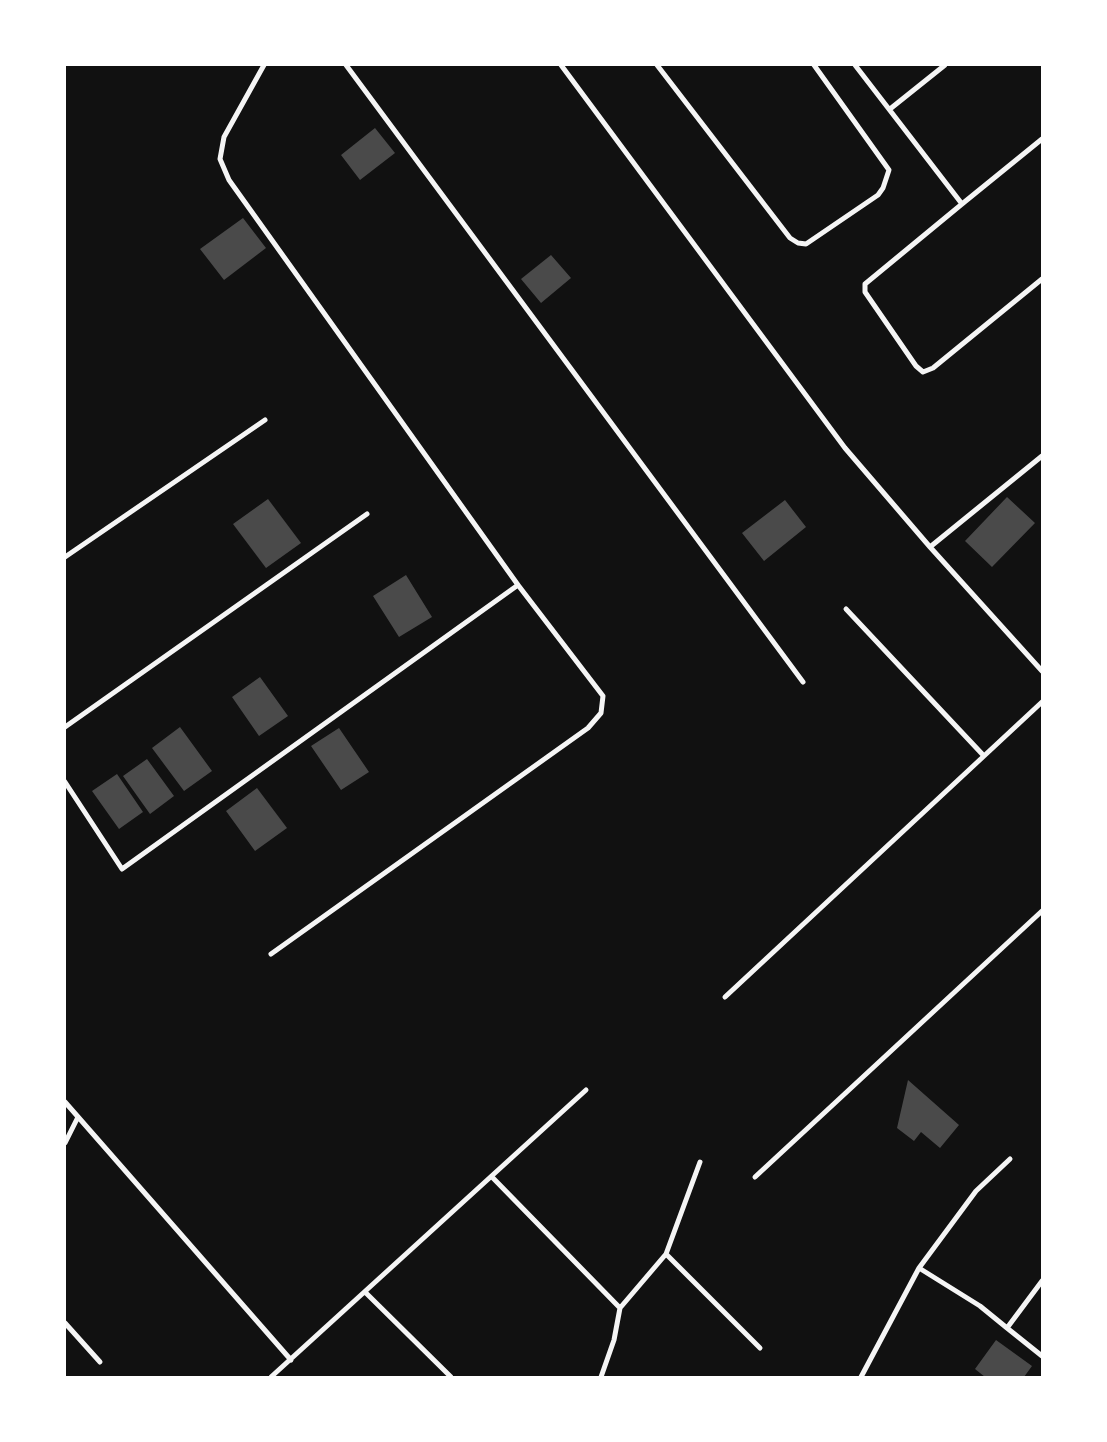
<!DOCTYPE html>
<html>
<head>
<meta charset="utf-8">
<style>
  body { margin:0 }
  #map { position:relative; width:1107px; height:1442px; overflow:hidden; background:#111; font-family:"Space Grotesk",sans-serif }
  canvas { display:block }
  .frame { position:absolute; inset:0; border:66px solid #fff; pointer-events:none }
</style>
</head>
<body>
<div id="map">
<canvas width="1107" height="1442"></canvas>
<div class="frame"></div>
</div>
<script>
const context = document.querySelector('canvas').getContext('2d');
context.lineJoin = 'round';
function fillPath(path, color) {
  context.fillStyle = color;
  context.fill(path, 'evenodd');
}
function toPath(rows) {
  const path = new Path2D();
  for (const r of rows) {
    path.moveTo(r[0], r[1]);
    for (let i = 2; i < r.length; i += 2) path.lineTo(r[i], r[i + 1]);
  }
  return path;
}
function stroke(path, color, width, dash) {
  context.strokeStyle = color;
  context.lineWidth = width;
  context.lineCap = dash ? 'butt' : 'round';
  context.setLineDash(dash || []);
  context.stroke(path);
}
const building = toPath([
  [375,128,395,153,360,180,341,155],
  [243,218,266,248,224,280,200,249],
  [551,255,571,278,541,303,521,279],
  [1007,497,1035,523,992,567,965,541],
  [268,499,301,543,266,568,233,524],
  [785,500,806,527,764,561,742,533],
  [406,575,432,617,399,637,373,596],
  [260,677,288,716,259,736,232,697],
  [180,727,212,771,184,791,152,748],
  [339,728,369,772,341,790,311,746],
  [147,759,174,796,150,814,123,776],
  [117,774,143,812,119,829,92,791],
  [257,788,287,828,255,851,226,811],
  [908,1080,959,1125,940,1148,921,1132,914,1141,897,1128],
  [996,1340,1032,1366,1024,1377,985,1377,975,1369]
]);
const minor = toPath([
  [264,65,224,137,220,159,229,180,518,585,603,696,601,713,588,728,271,954],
  [346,65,803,682],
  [561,65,845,448,930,547,1042,671],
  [657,65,790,238,798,243,806,244,878,195,883,188,889,170,814,65],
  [855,65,962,204,865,284,865,292,916,366,923,372,933,368,1042,279],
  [890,109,945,65],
  [962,204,1042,139],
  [930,547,1042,456],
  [65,557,265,420],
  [846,609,984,756],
  [65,727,367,514],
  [65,782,122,869,518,585],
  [725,997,1042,702],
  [65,1102,291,1360],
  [65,1143,78,1117],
  [492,1177,620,1308,614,1340,601,1377],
  [755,1177,1042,911],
  [666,1254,760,1348],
  [1042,1281,1007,1328,1042,1356],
  [366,1293,451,1377],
  [620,1308,666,1254,700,1162],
  [65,1323,100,1362],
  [1007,1328,980,1306,919,1268,976,1191,1010,1159],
  [271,1377,586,1090],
  [861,1377,919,1268]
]);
fillPath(building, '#4a4a4a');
stroke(minor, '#f5f5f5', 5);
</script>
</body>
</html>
